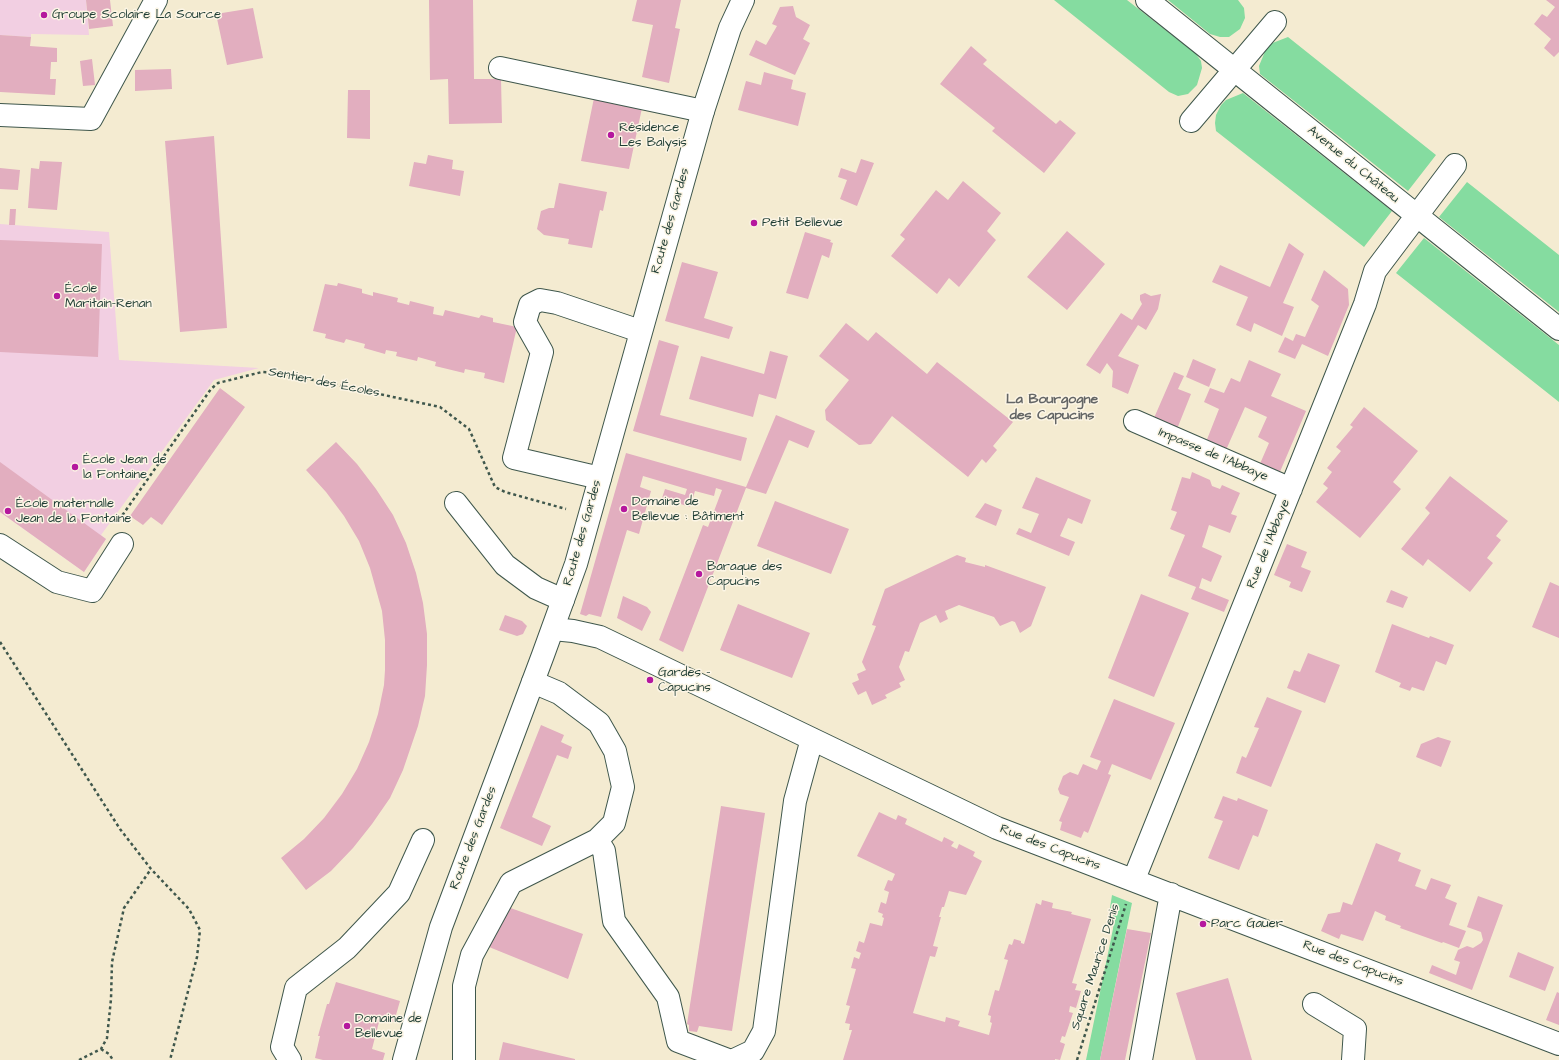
<!DOCTYPE html>
<html>
<head>
<meta charset="utf-8">
<style>
  body { margin:0 }
  canvas { display:block; background:#f4ebd1 }
</style>
</head>
<body>
<canvas width="1559" height="1060"></canvas>
<script>
const context = document.querySelector('canvas').getContext('2d');
context.lineJoin = 'round';
function fillPath(path, color) {
  context.fillStyle = color;
  context.fill(path, 'evenodd');
}
function toPath(rows) {
  const path = new Path2D();
  for (const r of rows) {
    path.moveTo(r[0], r[1]);
    for (let i = 2; i < r.length; i += 2) path.lineTo(r[i], r[i + 1]);
  }
  return path;
}
function stroke(path, color, width, dash) {
  context.strokeStyle = color;
  context.lineWidth = width;
  context.lineCap = dash ? 'butt' : 'round';
  context.setLineDash(dash || []);
  context.stroke(path);
}
function drawText(font, color, halo, rows, align = 'center') {
  context.font = font + ' "Architects Daughter",sans-serif';
  context.lineWidth = 3;
  context.setLineDash([]);
  context.textBaseline = 'middle';
  context.strokeStyle = halo;
  context.fillStyle = color;
  for (const [text, x, y, turn = 0] of rows) {
    context.save();
    context.translate(x, y);
    context.rotate((+turn || 0) * Math.PI / 180);
    context.textAlign = isNaN(turn) ? turn : align;
    if (halo) context.strokeText(text, 0, 0);
    context.fillText(text, 0, 0);
    context.restore();
  }
}
const built = toPath([
  [0,0,86,0,89,35,31,34,31,37,0,35],
  [0,224,109,232,119,360,259,368,214,380,101,535,106,539,84,572,0,512]
]);
const green = toPath([
  [1054,0,1127,0,1196,54,1201,61,1202,68,1197,85,1188,94,1178,96,1169,92],
  [1168,0,1238,0,1244,8,1245,18,1240,29,1229,37,1220,37,1210,34],
  [1288,37,1436,155,1408,191,1260,74,1259,66,1266,49,1270,44],
  [1243,93,1392,211,1364,247,1216,131,1215,123,1216,115,1221,105,1226,100],
  [1467,182,1559,255,1559,312,1439,217],
  [1424,238,1559,345,1559,402,1396,273],
  [1112,895,1132,903,1100,1060,1086,1060,1113,929,1114,918,1110,908]
]);
const building = toPath([
  [86,0,110,0,113,26,89,29],
  [429,0,473,0,474,79,501,79,502,123,449,124,448,79,430,80],
  [637,0,681,0,675,28,680,29,669,83,642,77,653,25,632,21],
  [1546,0,1559,0,1559,52,1554,57,1544,48,1551,39,1534,24,1542,14,1547,17,1555,7],
  [793,6,796,17,810,25,803,39,810,43,795,75,749,55,756,40,766,45,777,26,772,24,780,7],
  [253,8,263,58,227,65,216,14],
  [0,35,31,37,30,46,57,48,57,62,51,62,50,79,56,79,55,95,0,92],
  [971,46,987,60,983,64,1056,124,1060,120,1076,133,1044,173,992,131,995,128,940,84],
  [92,59,95,85,83,86,80,61],
  [171,69,172,89,135,91,135,70],
  [764,72,793,80,791,89,806,93,798,126,738,110,746,81,761,85],
  [348,90,370,90,370,139,347,138],
  [594,98,642,108,629,169,581,161],
  [214,136,227,328,180,332,165,141],
  [428,155,453,160,452,169,464,171,460,196,409,186,414,162,426,164],
  [861,159,874,163,857,206,840,199,847,180,838,177,841,168,856,173],
  [40,161,62,162,57,210,28,208,31,168,39,169],
  [0,168,20,170,18,190,0,189],
  [963,181,1001,213,987,231,996,240,959,287,949,278,937,294,891,256,905,239,900,235,936,190,948,200],
  [559,183,607,192,603,211,600,210,592,248,568,244,569,239,544,235,537,229,541,211,549,208,554,208],
  [10,209,16,209,15,225,9,225],
  [1067,231,1105,264,1067,310,1027,277],
  [805,232,831,240,830,242,833,243,829,258,822,255,808,299,786,293],
  [0,240,102,244,98,357,0,352],
  [1289,243,1304,254,1283,303,1294,307,1282,336,1254,323,1251,332,1236,325,1248,297,1212,282,1220,265,1270,287],
  [682,262,718,272,704,318,733,327,729,339,665,321],
  [1324,270,1348,289,1349,305,1328,356,1302,344,1295,359,1278,352,1285,337,1293,341,1296,334,1305,337,1319,306,1311,300],
  [338,283,362,289,362,293,373,296,373,292,398,298,397,302,409,305,410,301,434,307,433,314,443,316,445,310,479,318,481,315,493,318,493,322,517,327,504,383,484,378,485,373,465,369,464,373,435,366,436,362,418,357,417,361,396,356,397,352,386,350,385,354,364,348,365,344,346,339,344,343,325,338,326,334,313,331,325,284,337,286],
  [1145,293,1151,296,1161,294,1158,309,1146,330,1138,325,1118,356,1139,365,1128,394,1112,387,1113,371,1107,363,1100,374,1086,365,1121,313,1132,320,1142,304,1140,300,1140,295],
  [846,323,868,341,876,332,927,374,937,362,1013,422,993,446,997,450,986,463,982,459,968,477,892,416,871,444,859,445,826,420,825,410,849,380,819,356],
  [659,340,679,346,660,415,747,438,741,461,633,431],
  [770,351,788,356,776,399,759,394,753,417,689,399,701,356,764,374],
  [1193,359,1216,369,1209,387,1186,377],
  [1249,360,1281,374,1271,396,1306,411,1279,474,1259,466,1269,443,1258,437,1267,417,1245,407,1226,450,1206,442,1219,409,1204,402,1210,388,1224,393,1231,378,1240,382],
  [1174,372,1184,376,1178,389,1191,394,1177,429,1154,418],
  [220,388,245,407,162,525,151,517,143,525,130,516],
  [1364,407,1418,451,1393,482,1401,489,1360,538,1316,502,1328,488,1323,484,1332,472,1327,468,1341,451,1336,447,1353,427,1350,425],
  [776,415,815,431,808,448,789,440,766,494,746,488,683,652,659,640,703,525,708,527,722,490,716,488,714,496,695,491,690,507,662,498,665,489,685,495,687,489,643,476,640,487,651,491,639,534,627,530,601,617,589,614,586,616,580,614,626,453,746,487],
  [336,442,357,464,376,489,393,515,406,543,416,573,423,603,427,634,427,665,425,696,418,726,403,770,390,798,372,824,353,848,331,871,306,890,281,858,304,839,324,818,342,794,357,769,369,742,378,714,384,685,385,670,385,640,382,611,370,568,359,541,344,516,326,492,306,470],
  [0,462,106,539,84,572,0,512],
  [1192,472,1210,480,1212,486,1220,489,1222,485,1240,493,1231,514,1237,516,1230,533,1209,525,1202,547,1222,556,1211,582,1202,578,1199,588,1229,600,1224,612,1191,599,1196,587,1168,576,1185,535,1170,529,1177,512,1171,510,1182,477,1190,479],
  [1450,476,1508,521,1496,536,1501,540,1487,558,1493,563,1470,592,1428,559,1423,566,1401,549,1430,513,1425,508],
  [1036,477,1091,500,1082,524,1068,518,1060,536,1075,542,1069,556,1016,534,1019,528,1031,533,1039,514,1022,508],
  [775,501,849,529,831,574,757,546],
  [985,503,1002,510,996,526,975,517],
  [1287,544,1307,552,1301,567,1311,571,1302,592,1289,587,1291,582,1274,575],
  [957,555,966,558,965,562,985,567,985,565,1046,587,1031,626,1020,633,1015,622,1012,621,1000,626,994,617,959,605,945,611,948,619,940,623,936,615,920,623,909,652,905,651,899,667,905,680,899,683,901,687,885,695,887,698,872,705,866,691,858,695,852,683,859,680,857,674,866,670,862,662,876,626,872,625,885,589],
  [1550,582,1559,586,1559,638,1532,627],
  [1391,590,1408,597,1403,608,1386,602],
  [1141,594,1189,613,1154,697,1108,678],
  [623,596,647,607,651,612,642,631,617,618],
  [738,604,810,633,792,678,720,650],
  [505,615,522,621,527,626,523,634,517,636,499,630],
  [1392,624,1429,638,1430,636,1454,645,1446,665,1436,661,1424,691,1412,687,1410,691,1399,687,1401,683,1375,672],
  [1308,653,1340,665,1325,703,1287,688,1294,670,1300,672],
  [1267,697,1302,711,1271,787,1236,773,1242,756,1246,758,1259,728,1254,727],
  [1114,699,1175,723,1151,780,1112,764,1108,774,1111,775,1088,833,1084,831,1081,838,1060,830,1062,822,1059,821,1069,797,1060,794,1058,789,1063,776,1070,772,1078,775,1083,764,1097,770,1101,761,1090,757],
  [541,725,564,735,561,742,572,747,568,759,557,755,532,817,551,826,542,846,500,828],
  [1438,737,1451,741,1441,767,1416,757,1421,744],
  [1223,796,1237,801,1238,798,1268,810,1258,837,1253,835,1239,870,1208,858,1223,821,1214,818],
  [721,806,765,813,732,1031,699,1026,697,1032,689,1031,689,1025,687,1024],
  [879,812,896,820,898,815,907,819,905,824,942,842,944,837,954,842,951,846,957,849,959,844,975,852,973,856,982,861,966,895,949,891,944,907,942,907,939,917,941,917,933,946,938,947,935,957,930,956,913,1013,945,1022,946,1017,960,1021,958,1026,989,1035,992,1023,990,1022,991,1016,988,1015,995,990,999,991,1008,960,1004,959,1009,944,1012,945,1014,939,1021,941,1021,943,1024,944,1036,903,1041,905,1042,900,1053,903,1052,908,1072,912,1071,914,1091,919,1072,983,1077,984,1075,990,1081,991,1076,1008,1070,1006,1069,1012,1073,1013,1065,1037,1062,1036,1060,1042,1065,1044,1060,1060,1055,1059,1055,1060,843,1060,852,1030,849,1030,850,1024,845,1023,850,1006,846,1005,856,969,851,968,854,957,859,959,861,953,856,951,859,941,864,943,870,923,882,926,884,918,882,917,883,914,878,912,881,902,886,904,889,892,884,890,888,880,892,881,895,874,857,856],
  [1376,843,1401,853,1398,861,1421,870,1415,886,1426,890,1431,878,1451,885,1445,898,1457,903,1449,925,1466,931,1459,948,1443,942,1442,943,1400,928,1401,926,1385,920,1386,916,1375,911,1363,941,1341,934,1339,939,1321,931,1328,914,1340,912,1343,902,1352,905],
  [1478,896,1503,905,1472,990,1429,973,1432,965,1456,975,1460,962,1454,960,1458,950,1467,946,1473,948,1481,943,1483,940,1481,932,1467,927],
  [505,906,583,934,568,979,489,947],
  [1127,929,1151,933,1125,1060,1100,1060],
  [1518,952,1554,967,1545,991,1509,977],
  [1228,978,1252,1060,1196,1060,1176,993],
  [336,982,400,1001,394,1022,380,1018,372,1049,385,1053,383,1060,323,1060,315,1058,320,1036,318,1036,327,1004,329,1004],
  [1557,992,1559,993,1559,1025,1546,1020],
  [503,1042,575,1059,575,1060,499,1060]
]);
const path = toPath([
  [119,520,211,389,218,383,262,372,281,373,440,407,469,429,495,487,505,492,566,509],
  [0,642,120,829,151,869,189,909,200,930,197,957,170,1060],
  [101,1049,109,1054,113,1060],
  [79,1060,101,1049,107,1038,111,999,112,962,124,908,151,869],
  [1077,1060,1126,904]
]);
const minor = toPath([
  [1147,0,1559,329],
  [500,68,703,111],
  [0,115,91,119,156,0],
  [1191,121,1275,22],
  [1135,421,1291,489],
  [600,478,514,458,542,352,525,322,530,305,540,300,557,303,640,331],
  [456,503,505,565,536,588,563,600],
  [0,545,57,582,92,591,122,544],
  [553,629,573,631,600,637,997,828,1559,1044],
  [597,840,604,851,614,921,668,997,678,1041,728,1060],
  [1134,879,1365,304,1375,271,1455,165],
  [1314,1004,1355,1029,1353,1060],
  [290,1060,282,1047,296,988,347,948,399,893,423,840],
  [464,1060,464,986,472,955,511,883,597,840,614,823,623,787,615,751,599,723,559,693,533,682],
  [734,1060,753,1051,764,1031,795,801,812,739],
  [1141,1060,1171,894]
]);
const major = toPath([
  [404,1060,441,927,543,655,576,564,703,111,730,28,743,0]
]);
const markers = [
  [44,15,4,"#b5179e"],
  [611,135,4,"#b5179e"],
  [754,223,4,"#b5179e"],
  [57,296,4,"#b5179e"],
  [75,467,4,"#b5179e"],
  [624,509,4,"#b5179e"],
  [8,511,4,"#b5179e"],
  [699,574,4,"#b5179e"],
  [650,680,4,"#b5179e"],
  [1203,924,4,"#b5179e"],
  [347,1026,4,"#b5179e"]
];
const poiNames = [
  ["Groupe Scolaire La Source",52,15],
  ["Résidence",619,128],
  ["Les Balysis",619,143],
  ["Petit Bellevue",762,223],
  ["École",65,289],
  ["Maritain-Renan",65,304],
  ["École Jean de",83,460],
  ["la Fontaine",83,475],
  ["Domaine de",632,502],
  ["Bellevue : Bâtiment",632,517],
  ["École maternalle",16,504],
  ["Jean de la Fontaine",16,519],
  ["Baraque des",707,567],
  ["Capucins",707,582],
  ["Gardes -",658,673],
  ["Capucins",658,688],
  ["Parc Gauer",1211,924],
  ["Domaine de",355,1019],
  ["Bellevue",355,1034]
];
const streetNames = [
  ["Avenue du Château",1353,165,39],
  ["Route des Gardes",671,221,-74],
  ["Sentier des Écoles",324,383,11],
  ["Impasse de l'Abbaye",1213,455,23],
  ["Route des Gardes",583,533,-74],
  ["Rue de l'Abbaye",1269,544,-68],
  ["Route des Gardes",474,838,-69],
  ["Rue des Capucins",1050,848,21],
  ["Rue des Capucins",1353,964,21],
  ["Square Maurice Denis",1096,967,-72]
];
const neighbourhoodNames = [
  ["La Bourgogne",1052,400],
  ["des Capucins",1052,416]
];
fillPath(built, '#f2cfe2');
fillPath(green, '#85dca0');
fillPath(building, '#e2aebf');
stroke(minor, '#3f574c', 24);
stroke(major, '#3f574c', 24);
stroke(path, '#3f574c', 2.5, [3, 3]);
stroke(minor, '#fff', 22);
stroke(major, '#fff', 22);
for (const [x, y, r, color] of markers) {
  const dot = new Path2D();
  dot.arc(x, y, r, 0, 2 * Math.PI);
  context.fillStyle = color;
  context.fill(dot);
  stroke(dot, '#fcf5e5', 1.5);
}
drawText('13px', '#1f3d34', '#fcf5e5', poiNames, 'left');
drawText('13px', '#1f3d34', '#fcf5e5', streetNames);
drawText('bold 14px', '#636565', '#fcf5e5', neighbourhoodNames);
</script>
</body>
</html>
